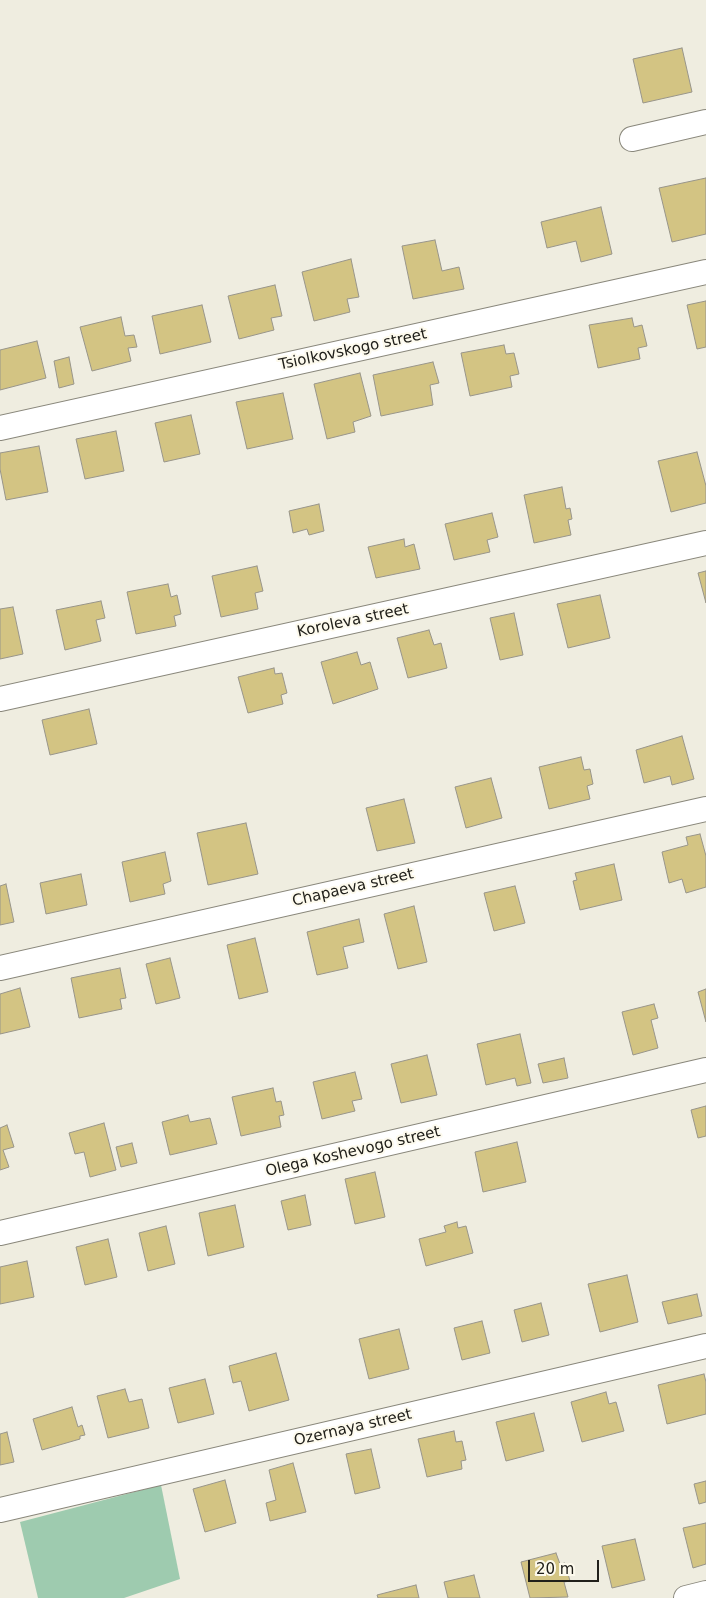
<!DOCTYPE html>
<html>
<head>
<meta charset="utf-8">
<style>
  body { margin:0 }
  #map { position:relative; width:706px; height:1598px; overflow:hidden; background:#efede0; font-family:"DejaVu Sans",sans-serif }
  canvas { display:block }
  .scale { position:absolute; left:528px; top:1560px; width:71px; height:22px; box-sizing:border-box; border:2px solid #21201b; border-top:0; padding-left:6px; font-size:15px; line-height:18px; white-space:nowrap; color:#21201b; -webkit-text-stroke:4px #fdfaed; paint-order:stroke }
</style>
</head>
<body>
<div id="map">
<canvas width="706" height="1598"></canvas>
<div class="scale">20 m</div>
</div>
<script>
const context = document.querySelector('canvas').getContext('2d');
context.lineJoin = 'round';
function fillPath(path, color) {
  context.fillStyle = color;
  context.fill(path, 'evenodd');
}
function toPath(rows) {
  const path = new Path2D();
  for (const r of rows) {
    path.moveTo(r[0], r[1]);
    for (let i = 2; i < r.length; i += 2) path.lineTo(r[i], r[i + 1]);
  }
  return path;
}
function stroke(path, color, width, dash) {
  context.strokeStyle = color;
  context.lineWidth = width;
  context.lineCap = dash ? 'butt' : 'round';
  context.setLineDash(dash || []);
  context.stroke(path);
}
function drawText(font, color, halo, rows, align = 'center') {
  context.font = font + ' "DejaVu Sans",sans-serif';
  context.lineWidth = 4;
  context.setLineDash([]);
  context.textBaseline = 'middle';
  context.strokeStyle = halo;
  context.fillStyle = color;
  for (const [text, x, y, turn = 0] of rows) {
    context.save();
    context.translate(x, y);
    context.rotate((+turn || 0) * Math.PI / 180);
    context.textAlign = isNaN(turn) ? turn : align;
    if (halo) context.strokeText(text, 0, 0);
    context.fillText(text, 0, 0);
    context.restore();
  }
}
const green = toPath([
  [161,1485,180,1579,124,1598,38,1598,20,1522]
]);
const building = toPath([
  [682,48,692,92,643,103,633,59,682,48],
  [706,178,706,234,672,242,659,188,706,178],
  [601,207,612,254,581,262,576,241,547,248,541,222,601,207],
  [435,240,442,271,459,267,464,289,413,299,402,246,435,240],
  [351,259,359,297,347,299,350,312,314,321,302,272,351,259],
  [275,285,282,316,271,318,274,330,239,339,228,296,275,285],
  [706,301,706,347,697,349,687,305,706,301],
  [202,305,211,342,160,354,152,316,202,305],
  [121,317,125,336,134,335,137,347,128,348,131,361,92,371,80,327,121,317],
  [632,318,634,327,642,325,647,346,638,348,640,359,598,368,589,325,632,318],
  [37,341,46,378,0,390,0,350,37,341],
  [504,345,506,354,514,353,519,374,510,376,512,387,470,396,461,353,504,345],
  [69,357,74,384,59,388,54,361,69,357],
  [433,362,439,383,430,385,433,405,381,416,373,375,433,362],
  [360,373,371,416,353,422,355,432,327,439,314,384,360,373],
  [283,393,293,439,247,449,236,402,283,393],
  [191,415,200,454,164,462,155,423,191,415],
  [116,431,124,471,85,479,76,439,116,431],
  [39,446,48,492,6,500,0,469,0,453,39,446],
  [697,452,706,486,706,503,671,512,658,461,697,452],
  [562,487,566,509,570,508,572,519,568,520,571,535,534,543,524,495,562,487],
  [319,504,324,531,309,535,307,529,293,533,289,511,319,504],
  [492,513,498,537,487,540,490,552,454,560,445,524,492,513],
  [404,539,405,547,414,544,420,569,376,578,368,547,404,539],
  [257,566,263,591,255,593,258,609,221,617,212,576,257,566],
  [706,571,706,603,698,573,706,571],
  [168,584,171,597,177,595,181,614,174,616,176,626,136,634,127,592,168,584],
  [600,595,610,638,568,648,557,604,600,595],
  [101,601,105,618,96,620,101,641,65,650,56,610,101,601],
  [13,607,23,654,0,659,0,609,13,607],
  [514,613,523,655,500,660,490,618,514,613],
  [429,630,434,645,441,643,447,668,408,678,397,638,429,630],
  [357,652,361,665,370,662,378,689,333,704,321,662,357,652],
  [274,668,275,674,282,673,287,693,281,695,283,704,248,713,238,677,274,668],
  [89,709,97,744,50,755,42,720,89,709],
  [682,736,694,779,672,785,670,776,644,783,636,750,682,736],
  [581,757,584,770,590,769,593,784,587,786,590,799,549,809,539,767,581,757],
  [491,778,502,818,466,828,455,787,491,778],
  [404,799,415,843,377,851,366,808,404,799],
  [246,823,258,874,208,885,197,833,246,823],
  [700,834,706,856,706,887,686,893,682,879,669,883,662,852,688,845,686,837,700,834],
  [165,852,171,881,163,884,165,894,130,902,122,862,165,852],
  [614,864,622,900,580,910,573,881,577,880,575,873,614,864],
  [81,874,87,905,46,914,40,883,81,874],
  [6,884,14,922,0,925,0,886,6,884],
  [515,886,525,923,494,931,484,893,515,886],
  [414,906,427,962,398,969,384,914,414,906],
  [359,919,364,942,343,947,348,968,317,975,307,932,359,919],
  [255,938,268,992,239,999,227,945,255,938],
  [170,958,180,998,156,1004,146,964,170,958],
  [120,968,126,998,120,999,122,1009,79,1018,71,978,120,968],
  [20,988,30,1027,0,1034,0,994,20,988],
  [706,989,706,1022,698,992,706,989],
  [654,1004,658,1018,651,1020,658,1048,633,1055,622,1012,654,1004],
  [520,1034,531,1083,517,1086,515,1078,486,1085,477,1044,520,1034],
  [427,1055,437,1095,401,1103,391,1064,427,1055],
  [564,1058,568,1078,543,1083,538,1064,564,1058],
  [355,1072,362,1099,352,1101,355,1111,322,1119,313,1082,355,1072],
  [273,1088,276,1102,281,1101,284,1115,279,1116,281,1127,241,1136,232,1097,273,1088],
  [706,1106,706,1136,698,1138,691,1110,706,1106],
  [188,1115,190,1122,210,1118,217,1144,170,1155,162,1122,188,1115],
  [104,1123,116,1170,90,1177,84,1152,75,1154,69,1133,104,1123],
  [7,1125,14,1147,3,1150,9,1167,0,1170,0,1128,7,1125],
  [517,1142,526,1182,483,1192,475,1152,517,1142],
  [132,1143,137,1163,121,1167,116,1147,132,1143],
  [375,1172,385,1217,355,1224,345,1179,375,1172],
  [305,1195,311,1225,288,1230,281,1201,305,1195],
  [235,1205,244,1247,208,1256,199,1213,235,1205],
  [457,1222,458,1228,466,1226,473,1253,426,1266,419,1239,446,1232,444,1226,457,1222],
  [166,1226,175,1264,148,1271,139,1233,166,1226],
  [108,1239,117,1277,85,1285,76,1247,108,1239],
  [27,1261,34,1297,0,1304,0,1267,27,1261],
  [627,1275,638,1322,600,1332,588,1284,627,1275],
  [697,1294,702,1316,668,1324,662,1302,697,1294],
  [541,1303,549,1335,522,1342,514,1310,541,1303],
  [482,1321,490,1353,462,1360,454,1328,482,1321],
  [399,1329,409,1369,369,1379,359,1339,399,1329],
  [276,1353,289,1400,249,1411,241,1381,233,1383,229,1366,276,1353],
  [704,1374,706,1382,706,1414,667,1424,658,1385,704,1374],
  [205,1379,214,1414,178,1423,169,1388,205,1379],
  [125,1389,129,1402,142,1399,149,1428,108,1438,97,1396,125,1389],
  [606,1392,609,1404,616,1402,624,1431,582,1442,571,1402,606,1392],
  [72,1407,78,1427,82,1425,85,1435,80,1436,80,1439,42,1450,33,1419,72,1407],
  [534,1413,544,1451,506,1461,496,1422,534,1413],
  [454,1431,456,1442,462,1441,466,1460,461,1461,462,1469,427,1477,418,1439,454,1431],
  [7,1432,14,1462,0,1465,0,1434,7,1432],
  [371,1449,380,1488,355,1494,346,1454,371,1449],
  [293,1463,306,1512,270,1521,266,1503,276,1500,269,1470,293,1463],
  [225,1480,236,1523,205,1532,193,1489,225,1480],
  [706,1481,706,1502,699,1504,694,1484,706,1481],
  [706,1523,706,1564,693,1568,683,1528,706,1523],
  [635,1539,645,1580,612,1588,602,1546,635,1539],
  [556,1553,560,1564,565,1563,570,1581,564,1582,568,1597,530,1598,521,1562,556,1553],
  [474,1575,480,1598,448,1598,444,1582,474,1575],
  [416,1585,419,1598,378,1598,377,1595,416,1585]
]);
const street = toPath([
  [632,139,706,122],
  [0,428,706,272],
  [0,699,706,543],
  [0,968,706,809],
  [0,1233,706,1070],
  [0,1510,706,1346],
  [686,1598,706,1593]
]);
const streetNames = [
  ["Tsiolkovskogo street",353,350,-12],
  ["Koroleva street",353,621,-12],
  ["Chapaeva street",353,888,-13],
  ["Olega Koshevogo street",353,1152,-13],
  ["Ozernaya street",353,1428,-13]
];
fillPath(green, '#9ecbaf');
fillPath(building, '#d3c483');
stroke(building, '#98958a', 1);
stroke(street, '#89877b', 26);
stroke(street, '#fff', 24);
drawText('15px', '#21201b', '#fdfaed', streetNames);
</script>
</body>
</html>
